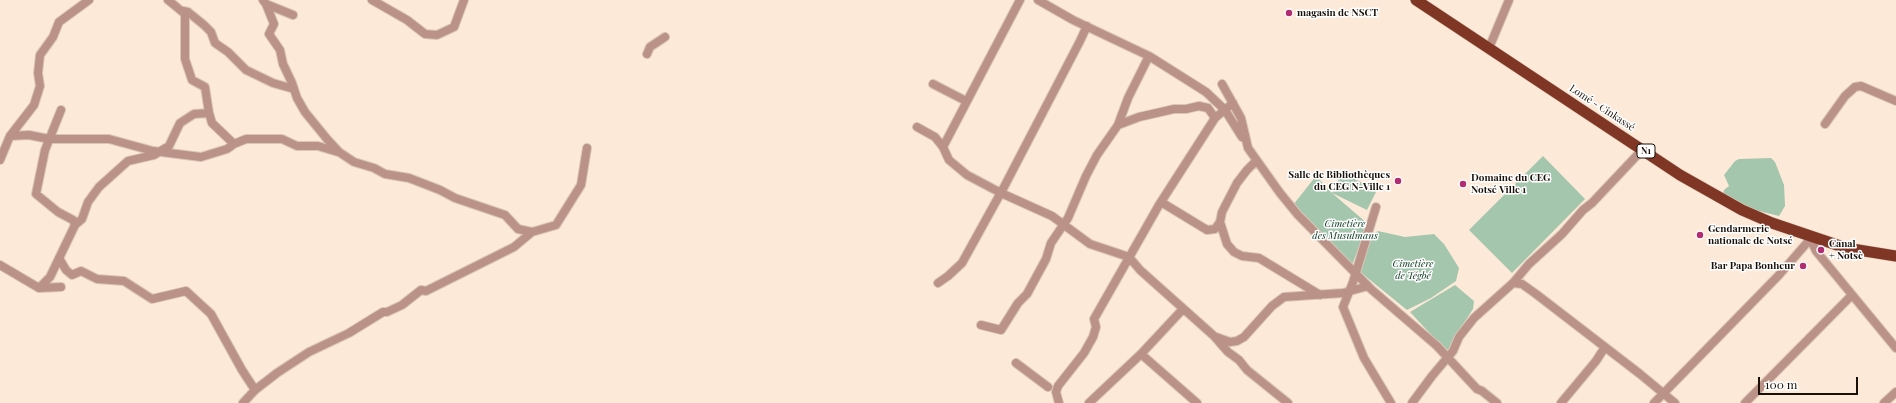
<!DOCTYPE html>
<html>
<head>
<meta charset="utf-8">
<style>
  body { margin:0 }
  #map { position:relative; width:1896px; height:403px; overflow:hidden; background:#fde9d7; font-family:"Playfair Display",serif }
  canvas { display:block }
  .scale { position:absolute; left:1758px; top:377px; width:100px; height:18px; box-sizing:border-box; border:2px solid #191109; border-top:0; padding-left:5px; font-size:12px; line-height:14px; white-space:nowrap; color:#191109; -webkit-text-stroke:3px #fff; paint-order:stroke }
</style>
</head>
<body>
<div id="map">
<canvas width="1896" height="403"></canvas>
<div class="scale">100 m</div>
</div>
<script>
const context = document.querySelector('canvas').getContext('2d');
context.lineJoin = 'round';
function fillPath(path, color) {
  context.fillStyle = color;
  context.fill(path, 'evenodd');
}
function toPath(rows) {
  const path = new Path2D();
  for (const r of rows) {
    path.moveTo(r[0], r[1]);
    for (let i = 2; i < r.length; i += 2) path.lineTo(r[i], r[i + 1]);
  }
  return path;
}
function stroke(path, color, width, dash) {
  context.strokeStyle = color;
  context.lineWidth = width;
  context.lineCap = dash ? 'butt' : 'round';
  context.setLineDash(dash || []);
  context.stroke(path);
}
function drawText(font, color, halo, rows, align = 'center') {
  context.font = font + ' "Playfair Display",serif';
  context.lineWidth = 3;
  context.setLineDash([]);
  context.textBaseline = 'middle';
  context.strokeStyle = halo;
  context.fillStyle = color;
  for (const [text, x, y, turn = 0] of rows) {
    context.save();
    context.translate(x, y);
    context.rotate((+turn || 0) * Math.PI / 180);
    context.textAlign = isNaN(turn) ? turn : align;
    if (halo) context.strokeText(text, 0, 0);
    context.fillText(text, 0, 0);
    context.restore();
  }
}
const green = toPath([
  [1543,156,1585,199,1512,273,1469,230],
  [1771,158,1775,162,1784,185,1785,206,1779,216,1755,210,1723,194,1724,190,1729,186,1724,175,1735,161,1739,159],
  [1342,173,1377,190,1367,210,1332,193,1368,224,1352,265,1293,205,1316,176,1332,193],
  [1378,231,1405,237,1434,234,1444,244,1459,268,1456,281,1431,298,1407,310,1359,271,1370,236],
  [1455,285,1474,301,1473,309,1451,343,1448,353,1410,312]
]);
const minor = toPath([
  [263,0,266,4,274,24,269,34,280,50,283,64,292,83,297,98,305,112,327,139,339,152,354,162,374,168,385,174,409,178,440,190,455,198,505,215,518,229,532,232,556,225,581,185,587,148],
  [372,0,407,20,425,34,437,35,454,27,464,0],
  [1038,0,1073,20,1149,56,1206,92,1225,110,1242,137],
  [266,4,293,15],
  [183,11,188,12,204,25,211,32,215,43,228,52,246,70,273,83,294,89],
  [1489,48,1509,0],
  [647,54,650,47,665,37],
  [933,84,966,101],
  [1222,84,1241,118,1248,148,1280,193,1298,215,1372,290,1437,346,1477,389,1482,391,1497,403],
  [61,110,45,150,36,194,58,212,73,220,75,225],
  [209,113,212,123,234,144,246,139,282,139,297,146,318,146,338,152],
  [1825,124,1845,96,1855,87,1861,86,1896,101],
  [1118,125,1139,117,1174,109,1186,109,1199,106,1208,108,1215,118],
  [917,127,935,137,943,147,949,160,967,175,1001,193,1052,216,1090,244,1129,257,1140,270,1214,336,1228,352,1239,360,1247,370,1288,403],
  [10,136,29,135,49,139,109,139,153,151,201,157,227,149,234,144],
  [943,147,1020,0],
  [0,160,10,136,34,105,40,86,38,73,40,55,53,37,59,22,89,0],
  [1161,202,1207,230,1215,229,1220,222,1222,212,1237,183,1247,170,1256,161],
  [1376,207,1353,282,1343,307,1364,358,1391,403],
  [1220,222,1227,244,1234,252,1242,256,1259,258,1320,295],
  [1811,240,1816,251,1896,348],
  [59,258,66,270,72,275,81,271,97,279,124,281,152,299,186,291,211,314,242,370,255,390],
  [0,265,39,288,61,287],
  [938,283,948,276,962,263,1004,187,1080,41,1087,26],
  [1513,283,1522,284,1536,294,1640,374,1675,403],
  [39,288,50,277,75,225,82,219,88,202,99,187,128,161,154,155,169,146,180,123,194,114,209,113,205,87,192,80,185,59,185,14,168,0],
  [981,325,1001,330,1018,303,1027,294,1046,259,1051,243,1068,218,1086,176,1097,155,1118,125,1128,98,1149,56],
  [1216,337,1230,342,1237,341,1244,337,1272,306,1284,297,1343,293,1368,286],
  [1141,354,1197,403],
  [1016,363,1048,387],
  [243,403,255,390,277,373,309,352,349,333,383,312,387,312,402,305,421,290,426,291,514,247,532,232],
  [1059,403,1056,392,1058,386,1084,353,1093,337,1096,327,1094,319,1159,205,1215,118,1233,103],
  [1089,403,1141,354,1183,309],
  [1412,403,1432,376,1453,351,1459,337,1474,318,1513,283,1529,264,1562,234,1583,210,1592,203,1643,149],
  [1561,403,1596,361,1605,347],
  [1654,403,1779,275,1812,237],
  [1745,403,1852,295],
  [1884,403,1896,392]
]);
const trunk = toPath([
  [1416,0,1680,175,1742,210,1772,223,1846,248,1896,256]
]);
const markers = [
  [1289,13,4,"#b22c71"],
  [1398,181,4,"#b22c71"],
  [1463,184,4,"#b22c71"],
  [1700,235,4,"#b22c71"],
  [1821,250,4,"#b22c71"],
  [1803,266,4,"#b22c71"]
];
const shields = [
  [1646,151,18]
];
const shieldNames = [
  ["N1",1646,151]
];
const poiNames = [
  ["magasin de NSCT",1297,13],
  ["Salle de Bibliothèques",1390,175,"right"],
  ["du CEG N-Ville 1",1390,187,"right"],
  ["Domaine du CEG",1471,178],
  ["Notsé Ville 1",1471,190],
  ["Gendarmerie",1708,229],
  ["nationale de Notsé",1708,241],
  ["Canal",1829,244],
  ["+ Notsè",1829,256],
  ["Bar Papa Bonheur",1795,266,"right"]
];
const streetNames = [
  ["Lomé - Cinkassé",1602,108,33]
];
const parkNames = [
  ["Cimetière",1345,224],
  ["des Musulmans",1345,236],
  ["Cimetière",1413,264],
  ["de Tégbé",1413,276]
];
fillPath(green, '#a3c6ad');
stroke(minor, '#d9c6b6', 10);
stroke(trunk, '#d9c6b6', 12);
stroke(minor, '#bb9288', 8);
stroke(trunk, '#803624', 11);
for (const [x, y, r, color] of markers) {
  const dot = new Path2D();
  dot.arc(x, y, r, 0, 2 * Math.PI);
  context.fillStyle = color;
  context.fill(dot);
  stroke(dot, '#fff', 1.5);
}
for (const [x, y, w] of shields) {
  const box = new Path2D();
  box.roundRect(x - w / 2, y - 7, w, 14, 3);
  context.fillStyle = '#fff';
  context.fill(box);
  stroke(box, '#191109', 1);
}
drawText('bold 9px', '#191109', null, shieldNames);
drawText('bold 10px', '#191109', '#fff', poiNames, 'left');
drawText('10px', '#191109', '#fff', streetNames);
drawText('italic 10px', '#05361c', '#fff', parkNames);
</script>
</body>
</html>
